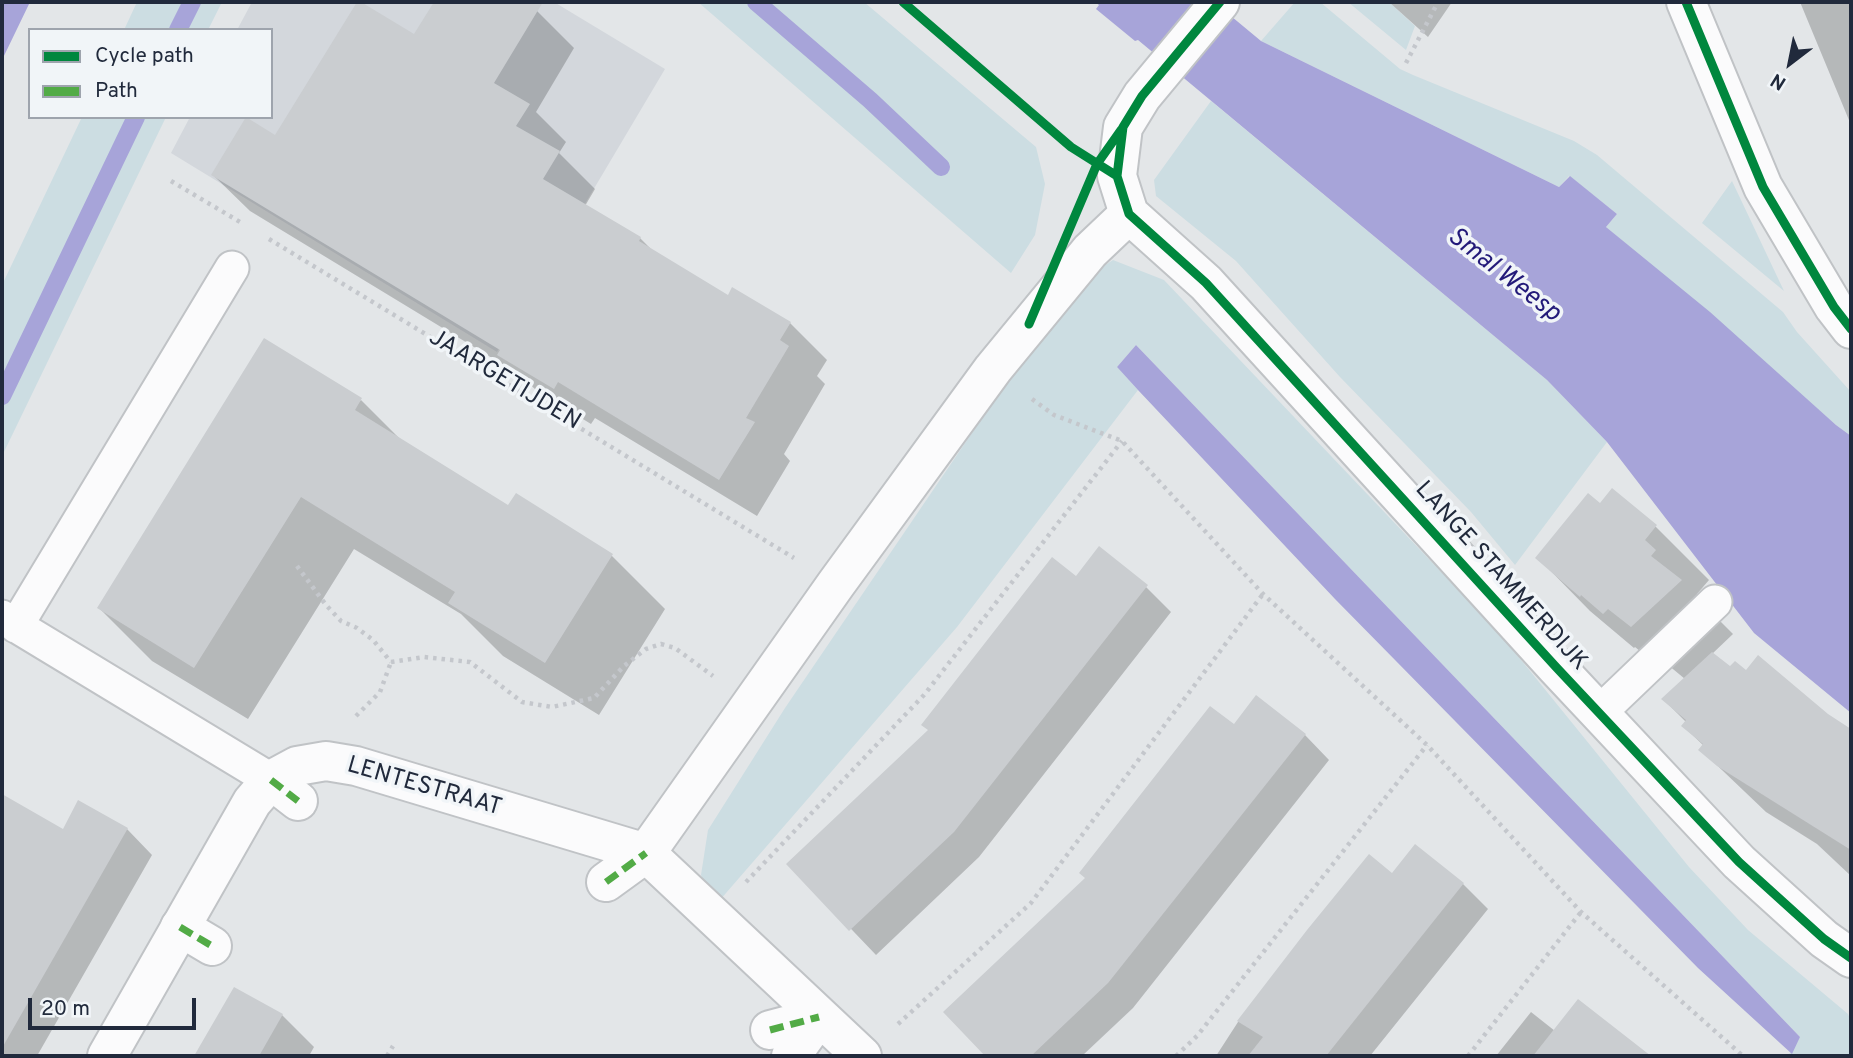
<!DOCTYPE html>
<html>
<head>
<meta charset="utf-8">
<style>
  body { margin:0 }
  #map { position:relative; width:1853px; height:1058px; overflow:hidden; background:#e3e6e8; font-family:Overpass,sans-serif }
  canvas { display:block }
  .frame { position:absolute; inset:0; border:4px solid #212a3c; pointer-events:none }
  .legend { position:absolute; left:28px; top:28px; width:245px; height:91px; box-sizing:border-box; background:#f1f5f8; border:2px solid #9ea4ad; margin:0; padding:9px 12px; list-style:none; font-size:21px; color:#212a3c }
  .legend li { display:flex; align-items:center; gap:14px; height:35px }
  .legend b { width:35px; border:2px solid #9ea4ad }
  .north { position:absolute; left:1755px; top:28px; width:70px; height:70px; -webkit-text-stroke:5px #f1f5f8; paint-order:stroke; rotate:212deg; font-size:19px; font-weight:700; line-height:28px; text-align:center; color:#212a3c }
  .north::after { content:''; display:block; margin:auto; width:24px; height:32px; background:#212a3c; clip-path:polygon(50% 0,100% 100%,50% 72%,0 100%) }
  .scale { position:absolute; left:28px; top:998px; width:168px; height:32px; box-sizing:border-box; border:4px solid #212a3c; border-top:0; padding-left:9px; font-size:21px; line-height:24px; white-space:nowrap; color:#212a3c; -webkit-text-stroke:5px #f1f5f8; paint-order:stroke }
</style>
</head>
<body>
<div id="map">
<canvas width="1853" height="1058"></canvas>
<div class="frame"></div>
<ul class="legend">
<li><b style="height:9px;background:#00873e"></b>Cycle path</li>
<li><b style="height:9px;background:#52ab46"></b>Path</li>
</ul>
<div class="north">N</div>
<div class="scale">20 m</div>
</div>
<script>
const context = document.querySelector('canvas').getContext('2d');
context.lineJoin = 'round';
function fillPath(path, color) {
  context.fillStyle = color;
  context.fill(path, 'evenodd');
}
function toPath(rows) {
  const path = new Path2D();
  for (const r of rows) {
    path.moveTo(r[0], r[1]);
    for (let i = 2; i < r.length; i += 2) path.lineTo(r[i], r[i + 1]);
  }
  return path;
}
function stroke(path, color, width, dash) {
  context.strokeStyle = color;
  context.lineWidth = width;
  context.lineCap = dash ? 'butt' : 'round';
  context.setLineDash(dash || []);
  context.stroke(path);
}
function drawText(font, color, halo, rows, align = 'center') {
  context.font = font + ' Overpass,sans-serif';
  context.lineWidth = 7;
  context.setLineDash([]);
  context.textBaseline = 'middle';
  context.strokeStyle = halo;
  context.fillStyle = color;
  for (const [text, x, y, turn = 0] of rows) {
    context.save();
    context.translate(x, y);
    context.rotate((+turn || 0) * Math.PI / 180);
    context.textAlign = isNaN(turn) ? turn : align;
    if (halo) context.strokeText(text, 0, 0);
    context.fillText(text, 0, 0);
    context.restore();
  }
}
const built = toPath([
  [252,2,554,2,665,69,497,352,171,153,190,117,271,117,271,30,237,30]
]);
const green = toPath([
  [137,2,222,2,208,30,124,30],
  [698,2,864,2,1036,147,1045,184,1035,235,1011,273],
  [1295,2,1320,2,1400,69,1413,75,1574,141,1597,155,1783,312,1797,332,1851,392,1851,436,1836,425,1606,227,1617,214,1569,176,1559,187,1261,41],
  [1348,2,1389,2,1415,26,1406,50],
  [1211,101,1547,380,1607,442,1515,565,1471,512,1340,377,1236,261,1156,196,1154,180],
  [82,117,166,117,2,456,2,285],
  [1732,181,1784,291,1702,223],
  [1113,260,1164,280,1500,634,1689,867,1748,930,1848,1014,1851,1021,1851,1056,1788,1056,1800,1037,1136,345,1117,367,1138,390,957,627,713,908,701,875,708,830,785,708,1031,346,1078,283]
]);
const water = toPath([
  [2,2,30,2,2,60],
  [1095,2,1214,2,1261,41,1559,187,1570,176,1617,214,1606,227,1710,312,1836,425,1851,436,1851,713,1754,633,1607,442,1547,380,1138,40,1135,41,1096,9,1099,5],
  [1136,345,1800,1037,1792,1054,1698,968,1335,599,1138,390,1117,367]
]);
const shadow = toPath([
  [436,2,522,2,537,11,574,48,536,112,566,142,559,153,595,189,585,206,640,238,655,253,729,297,790,323,827,360,817,376,825,384,784,454,790,461,757,516,595,418,591,424,537,391,520,375,250,211,213,175,276,137,415,36],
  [1389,2,1452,2,1428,37],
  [1800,2,1851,2,1851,125],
  [361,400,404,443,509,508,516,496,612,556,665,609,599,715,503,656,461,614,354,549,248,719,152,661,99,608],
  [1612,491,1656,527,1709,580,1697,594,1708,604,1706,607,1733,634,1712,654,1730,669,1746,672,1851,731,1851,876,1817,844,1766,812,1701,750,1704,746,1683,726,1686,722,1663,699,1685,679,1662,660,1657,665,1635,647,1634,648,1590,611,1538,558,1600,505],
  [1076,578,1146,587,1171,612,979,857,876,955,789,864,930,731],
  [1234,726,1305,735,1329,760,1133,1008,1082,1056,987,1056,945,1012,1087,879],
  [11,801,63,831,127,829,152,855,37,1056,2,1056,2,817],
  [1369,857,1392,876,1463,884,1488,909,1370,1056,1216,1056,1238,1022],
  [235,989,282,1015,314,1047,309,1056,197,1056],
  [1531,1012,1555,1031,1626,1039,1643,1056,1496,1056]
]);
const stream = toPath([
  [756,2,870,100,941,167],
  [178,30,192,2],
  [2,396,136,117]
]);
const building = toPath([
  [357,2,361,2,414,34,434,2,543,2,494,83,530,104,516,126,560,151,543,179,641,237,639,241,728,295,732,287,791,322,780,340,789,346,746,418,755,422,719,480,558,382,554,389,497,355,500,350,211,175,246,117,275,135],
  [264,338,362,398,355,410,508,505,516,493,613,554,545,663,448,603,455,592,301,497,194,668,97,608],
  [1612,488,1657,525,1645,540,1656,550,1651,556,1682,580,1631,627,1608,609,1603,614,1581,595,1580,597,1535,558,1588,493,1600,503],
  [1099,546,1148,585,954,832,849,931,786,864,928,730,921,725,1052,557,1076,576],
  [1712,652,1730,666,1735,661,1746,670,1758,655,1828,714,1851,729,1851,850,1717,766,1698,750,1703,744,1681,726,1686,720,1661,699],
  [1256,695,1306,734,1108,983,1031,1056,985,1056,943,1012,1085,878,1079,873,1210,706,1234,724],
  [2,794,63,829,78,800,128,828,2,1048],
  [1415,844,1464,883,1326,1056,1248,1056,1263,1037,1237,1021,1307,930,1369,854,1392,873],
  [234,987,283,1014,259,1056,194,1056],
  [1578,999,1651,1056,1533,1056]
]);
const path = toPath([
  [1406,63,1438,2],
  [171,181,240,222],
  [269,239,794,558],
  [1032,399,1054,415,1122,441,1263,594,1427,745,1581,912,1743,1056],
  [297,566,326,605,341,621,357,628,373,640,391,662],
  [391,662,424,657,470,662,522,702,552,707,594,698,624,666,646,649,661,644,675,648,713,676],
  [356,716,380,692,391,662],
  [746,882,924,695,1122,441],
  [898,1024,1031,903,1263,594],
  [387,1056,393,1046],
  [1176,1056,1197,1036,1427,745],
  [1468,1056,1581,912]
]);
const service = toPath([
  [2,617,271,780],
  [16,626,232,268],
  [1599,713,1715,602]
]);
const pedestrian = toPath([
  [271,780,298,801],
  [606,882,646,853],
  [180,927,212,946],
  [770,1030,819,1017]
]);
const minor = toPath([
  [646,853,836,584,993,369,1090,251,1129,214],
  [107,1056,252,802,271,780,297,766,326,761,356,766,646,853,862,1056],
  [791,1056,819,1017]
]);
const tertiary = toPath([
  [1220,2,1142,96,1123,127,1117,176,1129,214,1206,283,1556,667,1739,862,1824,939,1851,958],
  [1686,2,1763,187,1834,307,1851,329]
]);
const quiet = toPath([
  [271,780,298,801],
  [606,882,646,853],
  [180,927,212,946],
  [770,1030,819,1017]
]);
const cycleway = toPath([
  [903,2,1071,147,1117,176],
  [1220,2,1142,96,1123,127,1117,176,1129,214,1206,283,1556,667,1739,862,1824,939,1851,958],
  [1686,2,1763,187,1834,307,1851,329],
  [1029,324,1097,164,1121,130]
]);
const streetNames = [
  ["JAARGETIJDEN",504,381,31],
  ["LANGE STAMMERDIJK",1500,577,48],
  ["LENTESTRAAT",424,788,16]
];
const waterNames = [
  ["Smal Weesp",1503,276,38]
];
fillPath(built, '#d3d7dc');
fillPath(green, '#ccdde2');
fillPath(water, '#a7a4d9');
fillPath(shadow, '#0003');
stroke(stream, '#a7a4d9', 18);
fillPath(building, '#cacdd0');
stroke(service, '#c0c3c6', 37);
stroke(pedestrian, '#c0c3c6', 42);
stroke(minor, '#c0c3c6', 42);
stroke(tertiary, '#c0c3c6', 42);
stroke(path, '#c4c7cc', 4.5, [3.5, 5]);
stroke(service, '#fbfbfc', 33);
stroke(pedestrian, '#fbfbfc', 38);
stroke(minor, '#fbfbfc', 38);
stroke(tertiary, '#fbfbfc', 38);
stroke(quiet, '#52ab46', 7, [14, 7]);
stroke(cycleway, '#00873e', 9);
drawText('24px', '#212a3c', '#f1f5f8', streetNames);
drawText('italic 26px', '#231a79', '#f1f5f8', waterNames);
</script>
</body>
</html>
